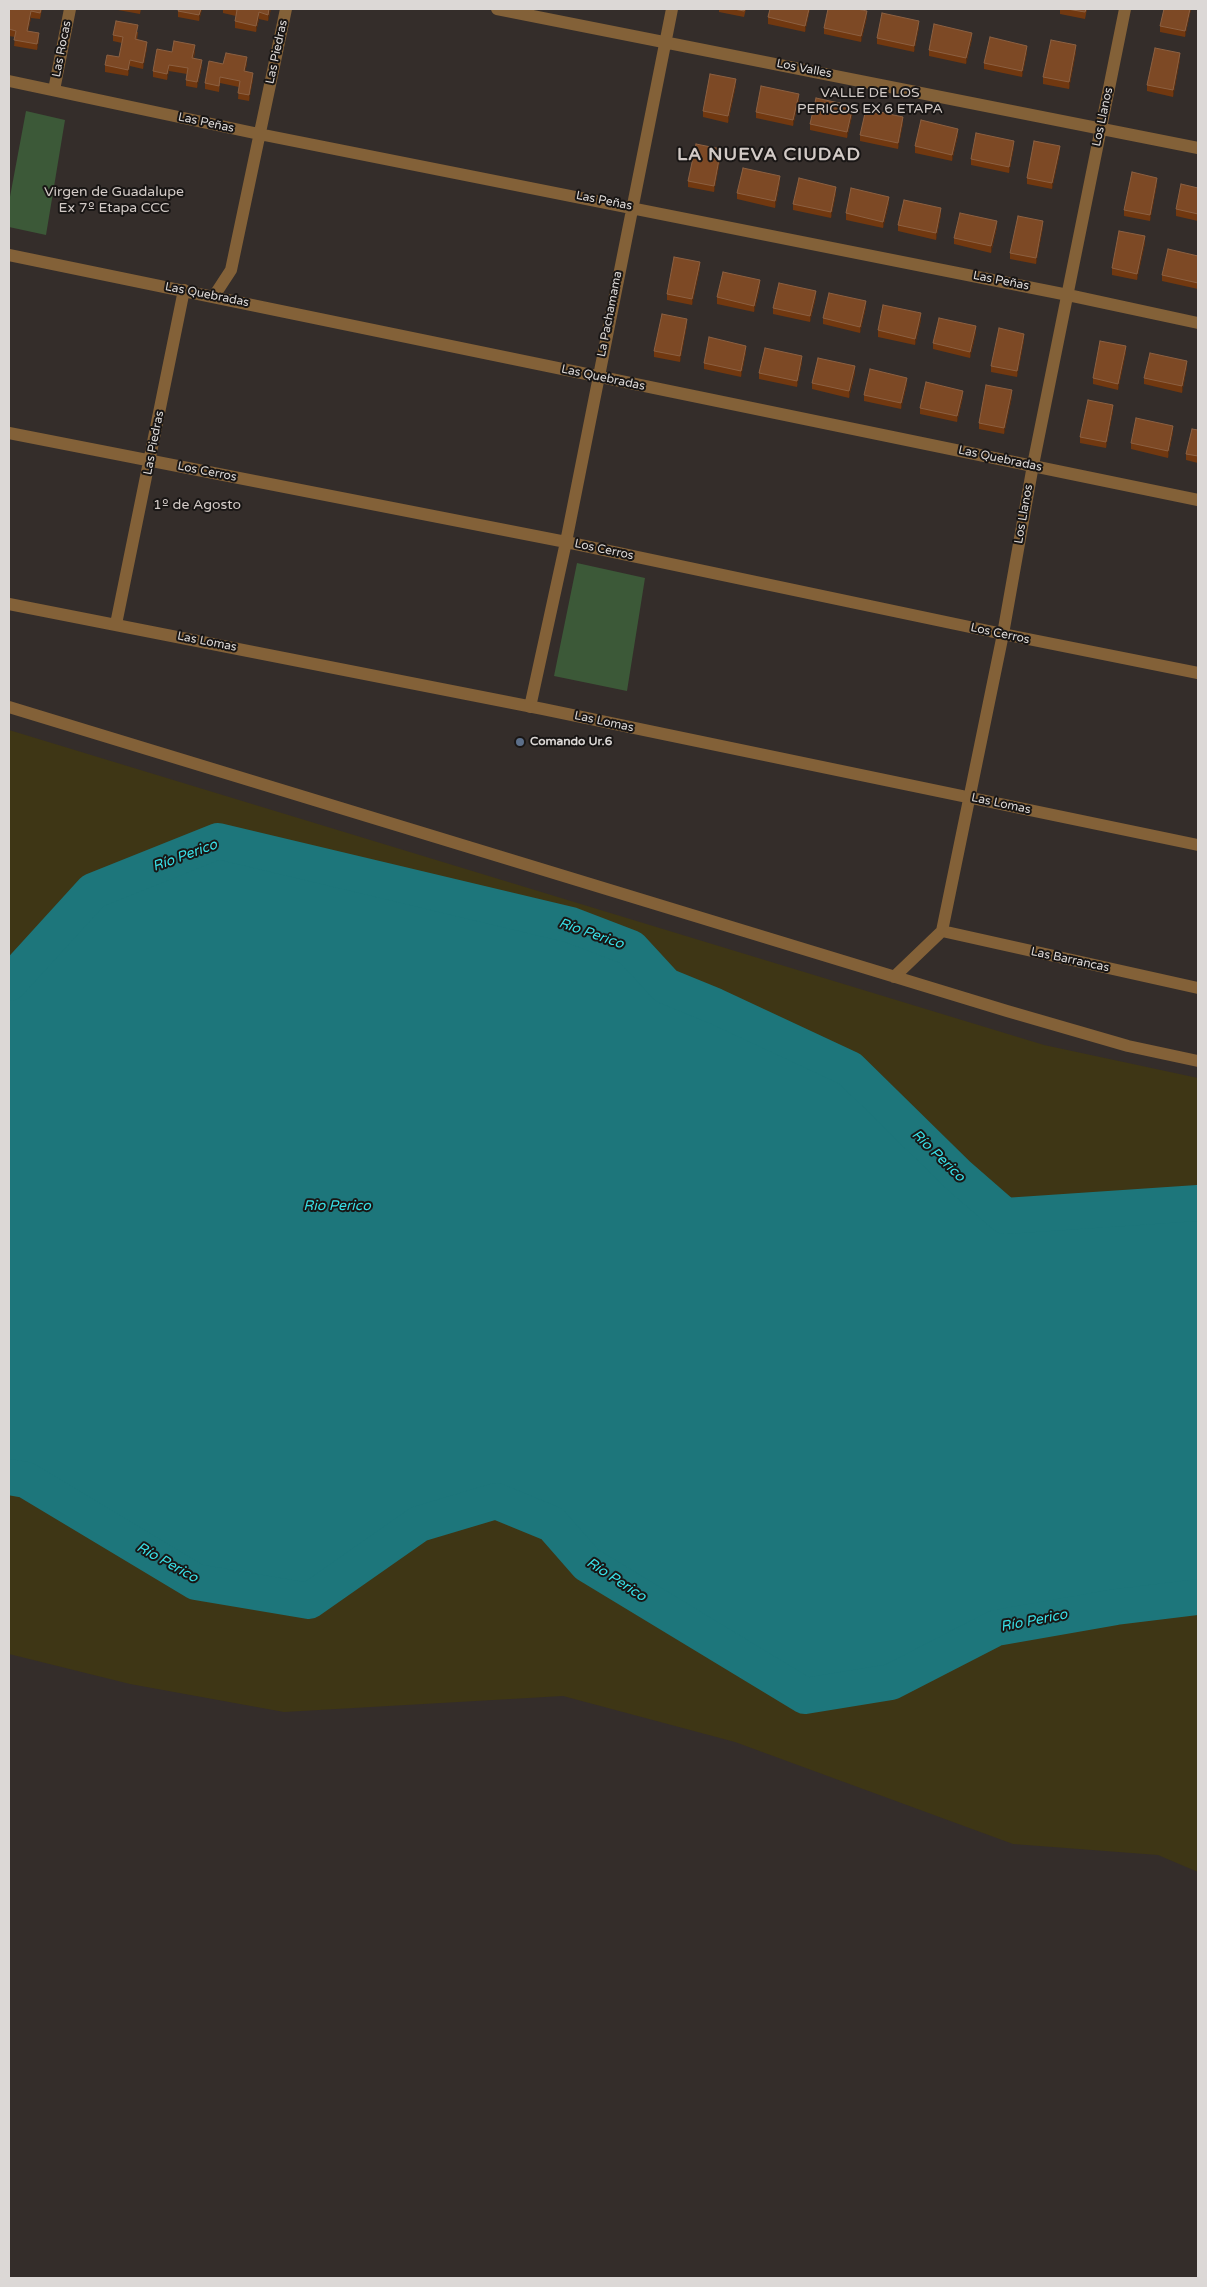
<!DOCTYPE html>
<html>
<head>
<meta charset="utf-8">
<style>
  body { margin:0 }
  #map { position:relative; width:1207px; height:2287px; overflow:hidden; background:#342d2a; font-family:"Varela Round",sans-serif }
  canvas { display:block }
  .frame { position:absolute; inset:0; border:10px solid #dcd8d6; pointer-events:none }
</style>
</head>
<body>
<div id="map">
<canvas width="1207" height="2287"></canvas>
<div class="frame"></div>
</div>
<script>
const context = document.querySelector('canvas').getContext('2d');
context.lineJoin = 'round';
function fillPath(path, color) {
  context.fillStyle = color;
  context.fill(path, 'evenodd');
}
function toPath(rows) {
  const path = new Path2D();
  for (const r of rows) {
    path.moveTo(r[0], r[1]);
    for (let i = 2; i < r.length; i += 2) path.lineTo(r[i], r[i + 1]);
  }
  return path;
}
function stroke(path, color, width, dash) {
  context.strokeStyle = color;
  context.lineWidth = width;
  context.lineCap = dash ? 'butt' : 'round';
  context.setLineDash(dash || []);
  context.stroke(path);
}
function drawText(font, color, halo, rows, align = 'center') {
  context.font = font + ' "Varela Round",sans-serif';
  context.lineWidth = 4;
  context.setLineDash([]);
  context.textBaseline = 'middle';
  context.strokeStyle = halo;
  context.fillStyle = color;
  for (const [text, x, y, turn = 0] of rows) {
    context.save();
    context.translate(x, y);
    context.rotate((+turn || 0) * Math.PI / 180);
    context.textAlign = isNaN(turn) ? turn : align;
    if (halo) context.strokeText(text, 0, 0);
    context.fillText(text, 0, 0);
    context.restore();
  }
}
const green = toPath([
  [26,111,65,120,46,235,9,227,9,202],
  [577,563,645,578,627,691,554,676]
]);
const sand = toPath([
  [9,730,1044,1045,1198,1078,1198,1872,1158,1855,1013,1844,735,1742,563,1696,284,1712,130,1684,9,1654]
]);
const water = toPath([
  [218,841,571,925,631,948,666,986,715,1006,850,1069,958,1175,1005,1216,1198,1203,1198,1597,1116,1607,996,1628,891,1682,805,1696,587,1564,552,1524,497,1501,419,1524,309,1601,196,1582,26,1480,9,1477,9,983,93,891]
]);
const river = toPath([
  [9,983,93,891,218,841,571,925,631,948,666,986,715,1006,850,1069,958,1175,1005,1216,1198,1203],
  [9,1477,26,1480,196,1582,309,1601,419,1524,496,1501,552,1524,587,1564,805,1696,891,1682,996,1628,1116,1607,1198,1597]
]);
const minor = toPath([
  [497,9,1198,148],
  [9,81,259,134,1068,295,1198,323],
  [54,90,70,9],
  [9,255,1198,500],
  [214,296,231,270,286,9],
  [9,433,566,542,1003,634,1198,673],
  [9,604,543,709,1198,845],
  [116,624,184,290],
  [9,707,1007,1011,1128,1046,1198,1061],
  [530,707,566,542,672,9],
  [942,931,1003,634,1033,465,1125,9],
  [942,931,1198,988],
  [894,977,942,931]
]);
const wall = toPath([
  [9,9,42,9,40,19,31,18,28,31,39,40,37,50,14,46,15,37,9,36],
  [118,9,141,9,140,14,118,10],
  [202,9,199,21,178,17,178,11],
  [223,9,271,9,268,21,259,19,256,32,235,28,235,21,236,16,223,13],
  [719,9,746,9,744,17,719,12],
  [770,9,810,9,805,32,768,24,768,17],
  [1060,9,1087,9,1085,19,1060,14],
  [1191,9,1185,37,1160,32,1160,26],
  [867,17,861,42,824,34,824,28],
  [919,27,914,52,877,44,877,38],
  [138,32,137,40,147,48,143,69,130,66,128,76,105,72,105,65,119,57,122,43,113,41,113,35],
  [972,39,966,64,929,56,929,50],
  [195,51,194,58,202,66,197,88,186,86,186,80,187,74,169,71,167,80,153,77,153,71,172,52],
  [1027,52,1022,77,984,69,984,63],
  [1076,52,1069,89,1043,84,1043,77],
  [1180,60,1173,97,1147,91,1147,85],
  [223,64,247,64,245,71,253,79,249,101,238,99,239,87,220,83,219,92,205,89,205,83],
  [736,85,728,123,703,117,703,111],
  [799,100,793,126,756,118,756,112],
  [853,112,847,138,810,130,810,124],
  [903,123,898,149,860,141,860,135],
  [958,135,952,161,915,153,915,146],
  [1014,147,1009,173,971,165,971,159],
  [1060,152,1052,189,1027,184,1027,178],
  [721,155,714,192,688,187,688,181],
  [780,182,775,208,737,199,737,193],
  [1157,184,1150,221,1124,216,1124,210],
  [1198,188,1198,221,1176,216,1176,209],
  [836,193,831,218,793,210,793,204],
  [889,203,883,228,846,220,846,213],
  [941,214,936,240,898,231,898,225],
  [997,227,991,253,954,244,954,238],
  [1043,227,1036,264,1010,259,1010,253],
  [1145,243,1137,280,1112,275,1112,268],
  [1198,256,1198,289,1162,281,1162,275],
  [700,268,692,305,667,300,667,294],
  [760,287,754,312,717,304,717,297],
  [816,297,810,322,773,314,773,308],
  [866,307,860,333,823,324,823,318],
  [921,320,915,345,878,337,878,330],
  [687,325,680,362,654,357,654,351],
  [976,333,970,358,933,349,933,343],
  [1024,340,1017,377,991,372,991,366],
  [746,352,741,377,704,369,704,363],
  [1126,352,1118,390,1093,384,1093,378],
  [802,362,797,387,759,379,759,373],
  [1187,367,1182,393,1144,384,1144,378],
  [855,373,849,398,812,389,812,383],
  [907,384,901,409,864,401,864,395],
  [963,397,957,422,920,414,920,408],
  [1012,397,1004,434,979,429,979,423],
  [1113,411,1106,448,1080,443,1080,437],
  [1198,430,1198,463,1186,460,1186,454],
  [1173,432,1168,458,1131,449,1131,443]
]);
const shadedWall = toPath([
  [201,9,202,9,199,21,199,15],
  [269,9,271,9,268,21,268,15],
  [809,9,810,9,805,32,805,26],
  [1190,9,1191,9,1185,37,1185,31],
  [31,11,31,18,27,37,27,31],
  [867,11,867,17,861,42,861,36],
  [259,12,259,19,256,32,256,26],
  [919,21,919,27,914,52,914,46],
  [39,33,39,40,37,50,37,44],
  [972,33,972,39,966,64,966,58],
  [147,42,147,48,143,69,143,63],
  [195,45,195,51,192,64,192,58],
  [1076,45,1076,52,1069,89,1069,82],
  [1027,46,1027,52,1022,77,1022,71],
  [1180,53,1180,60,1173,97,1173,90],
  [247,57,247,64,244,77,244,71],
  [130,60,130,66,128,76,128,70],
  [202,60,202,66,197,88,197,82],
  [169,65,169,71,167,80,167,74],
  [253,73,253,79,249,101,249,95],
  [736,79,736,85,728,123,728,116],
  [799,94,799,100,793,126,793,120],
  [853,106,853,112,847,138,847,132],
  [903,117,903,123,898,149,898,143],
  [958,129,958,135,952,161,952,155],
  [1014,141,1014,147,1009,173,1009,167],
  [1060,146,1060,152,1052,189,1052,183],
  [721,149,721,155,714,192,714,186],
  [780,176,780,182,775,208,775,201],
  [1157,178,1157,184,1150,221,1150,215],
  [836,187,836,193,831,218,831,212],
  [889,197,889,203,883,228,883,222],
  [941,208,941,214,936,240,936,233],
  [997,221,997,227,991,253,991,246],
  [1043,221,1043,227,1036,264,1036,258],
  [1145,236,1145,243,1137,280,1137,274],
  [700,262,700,268,692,305,692,299],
  [760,280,760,287,754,312,754,306],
  [816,291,816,297,810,322,810,316],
  [866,301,866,307,860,333,860,327],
  [921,313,921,320,915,345,915,339],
  [687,319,687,325,680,362,680,356],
  [976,326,976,333,970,358,970,352],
  [1024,334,1024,340,1017,377,1017,371],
  [746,346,746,352,741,377,741,371],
  [1126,346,1126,352,1118,390,1118,384],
  [802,356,802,362,797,387,797,381],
  [1187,361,1187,367,1182,393,1182,386],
  [855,366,855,373,849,398,849,391],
  [907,378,907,384,901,409,901,403],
  [1012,390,1012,397,1004,434,1004,428],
  [963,391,963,397,957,422,957,416],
  [1113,405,1113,411,1106,448,1106,442],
  [1173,426,1173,432,1168,458,1168,451]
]);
const building = toPath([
  [9,9,41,9,40,13,31,11,27,31,39,33,37,44,14,40,16,31,9,29,9,9],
  [179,9,201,9,199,15,178,11,179,9],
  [233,9,269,9,268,15,259,12,256,26,235,21,237,10,233,9],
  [734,9,745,9,744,11,734,9],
  [770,9,809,9,805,26,768,17,770,9],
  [828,9,857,9,867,11,861,36,824,28,828,9],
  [1067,9,1086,9,1085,12,1067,9],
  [1164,9,1190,9,1185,31,1160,26,1164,9],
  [882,13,919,21,914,46,877,38,882,13],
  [116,21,138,25,135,39,147,42,143,63,130,60,128,70,105,65,107,55,119,57,123,37,113,35,116,21],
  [934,24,972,33,966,58,929,50,934,24],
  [990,37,1027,46,1022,71,984,63,990,37],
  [1051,40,1076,45,1069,82,1043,77,1051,40],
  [174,41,195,45,192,58,202,60,197,82,186,80,188,68,169,65,167,74,153,71,157,49,172,52,174,41],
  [1155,48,1180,53,1173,90,1147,85,1155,48],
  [226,53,247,57,244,71,253,73,249,95,238,93,240,81,220,77,219,86,205,83,209,61,223,64,226,53],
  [710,74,736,79,728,116,703,111,710,74],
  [761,86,799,94,793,120,756,112,761,86],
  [816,98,853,106,847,132,810,124,816,98],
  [866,109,903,117,898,143,860,135,866,109],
  [921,120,958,129,952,155,915,146,921,120],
  [976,133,1014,141,1009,167,971,159,976,133],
  [1034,141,1060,146,1052,183,1027,178,1034,141],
  [696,144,721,149,714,186,688,181,696,144],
  [743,168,780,176,775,201,737,193,743,168],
  [1132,172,1157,178,1150,215,1124,210,1132,172],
  [799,178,836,187,831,212,793,204,799,178],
  [1181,184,1198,188,1198,214,1176,209,1181,184],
  [851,188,889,197,883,222,846,213,851,188],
  [904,200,941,208,936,233,898,225,904,200],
  [960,213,997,221,991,246,954,238,960,213],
  [1018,216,1043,221,1036,258,1010,253,1018,216],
  [1119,231,1145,236,1137,274,1112,268,1119,231],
  [1168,249,1198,256,1198,283,1162,275,1168,249],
  [674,257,700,262,692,299,667,294,674,257],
  [723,272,760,280,754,306,717,297,723,272],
  [779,283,816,291,810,316,773,308,779,283],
  [829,293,866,301,860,327,823,318,829,293],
  [883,305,921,313,915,339,878,330,883,305],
  [662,314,687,319,680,356,654,351,662,314],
  [939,318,976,326,970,352,933,343,939,318],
  [999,328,1024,334,1017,371,991,366,999,328],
  [709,337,746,346,741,371,704,363,709,337],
  [1100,341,1126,346,1118,384,1093,378,1100,341],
  [765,348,802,356,797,381,759,373,765,348],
  [1150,353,1187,361,1182,386,1144,378,1150,353],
  [818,358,855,366,849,391,812,383,818,358],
  [870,369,907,378,901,403,864,395,870,369],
  [926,382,963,391,957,416,920,408,926,382],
  [986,385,1012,390,1004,428,979,423,986,385],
  [1088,400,1113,405,1106,442,1080,437,1088,400],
  [1136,418,1173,426,1168,451,1131,443,1136,418],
  [1192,429,1198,430,1198,456,1186,454,1192,429]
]);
const markers = [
  [520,742,5,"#5c6f8a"]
];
const streetNames = [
  ["Las Rocas",62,49,-79],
  ["Las Piedras",277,52,-78],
  ["Los Valles",804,69,11],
  ["Los Llanos",1103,117,-78],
  ["Las Peñas",206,123,12],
  ["Las Peñas",604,201,11],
  ["Las Peñas",1001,281,11],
  ["Las Quebradas",207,295,11],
  ["La Pachamama",610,314,-79],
  ["Las Quebradas",603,378,12],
  ["Las Piedras",154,443,-79],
  ["Las Quebradas",1000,459,12],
  ["Los Cerros",207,472,11],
  ["Los Llanos",1024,514,-80],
  ["Los Cerros",604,550,12],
  ["Los Cerros",1000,634,12],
  ["Las Lomas",207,642,11],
  ["Las Lomas",604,722,12],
  ["Las Lomas",1001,804,12],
  ["Las Barrancas",1070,960,12]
];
const poiNames = [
  ["Comando Ur.6",530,742]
];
const neighbourhoodNames = [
  ["VALLE DE LOS",870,93],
  ["PERICOS EX 6 ETAPA",870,109],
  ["Virgen de Guadalupe",114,192],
  ["Ex 7º Etapa CCC",114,208],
  ["1º de Agosto",197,505]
];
const waterNames = [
  ["Río Perico",185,856,-20],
  ["Río Perico",591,934,19],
  ["Río Perico",938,1156,44],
  ["Rio Perico",337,1206],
  ["Río Perico",167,1563,29],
  ["Río Perico",616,1580,33],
  ["Río Perico",1034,1621,-11]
];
const districtNames = [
  ["LA NUEVA CIUDAD",769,155]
];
fillPath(green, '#3c5938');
fillPath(sand, '#3e3615');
fillPath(water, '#1d767b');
stroke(river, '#1d767b', 36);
stroke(minor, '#836138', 12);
fillPath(wall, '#713810');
fillPath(shadedWall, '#542c11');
fillPath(building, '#7d4925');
stroke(building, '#8c6041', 1);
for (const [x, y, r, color] of markers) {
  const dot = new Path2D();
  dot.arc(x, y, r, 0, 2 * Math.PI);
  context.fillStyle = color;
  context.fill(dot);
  stroke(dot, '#191615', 2);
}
drawText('12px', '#dcd8d6', '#191615', streetNames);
drawText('bold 12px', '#dcd8d6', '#191615', poiNames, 'left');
drawText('14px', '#d2cac6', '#191615', neighbourhoodNames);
drawText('italic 14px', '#38e0e7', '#191615', waterNames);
context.letterSpacing = '1px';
drawText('bold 18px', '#d2cac6', '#191615', districtNames);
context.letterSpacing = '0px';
</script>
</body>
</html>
